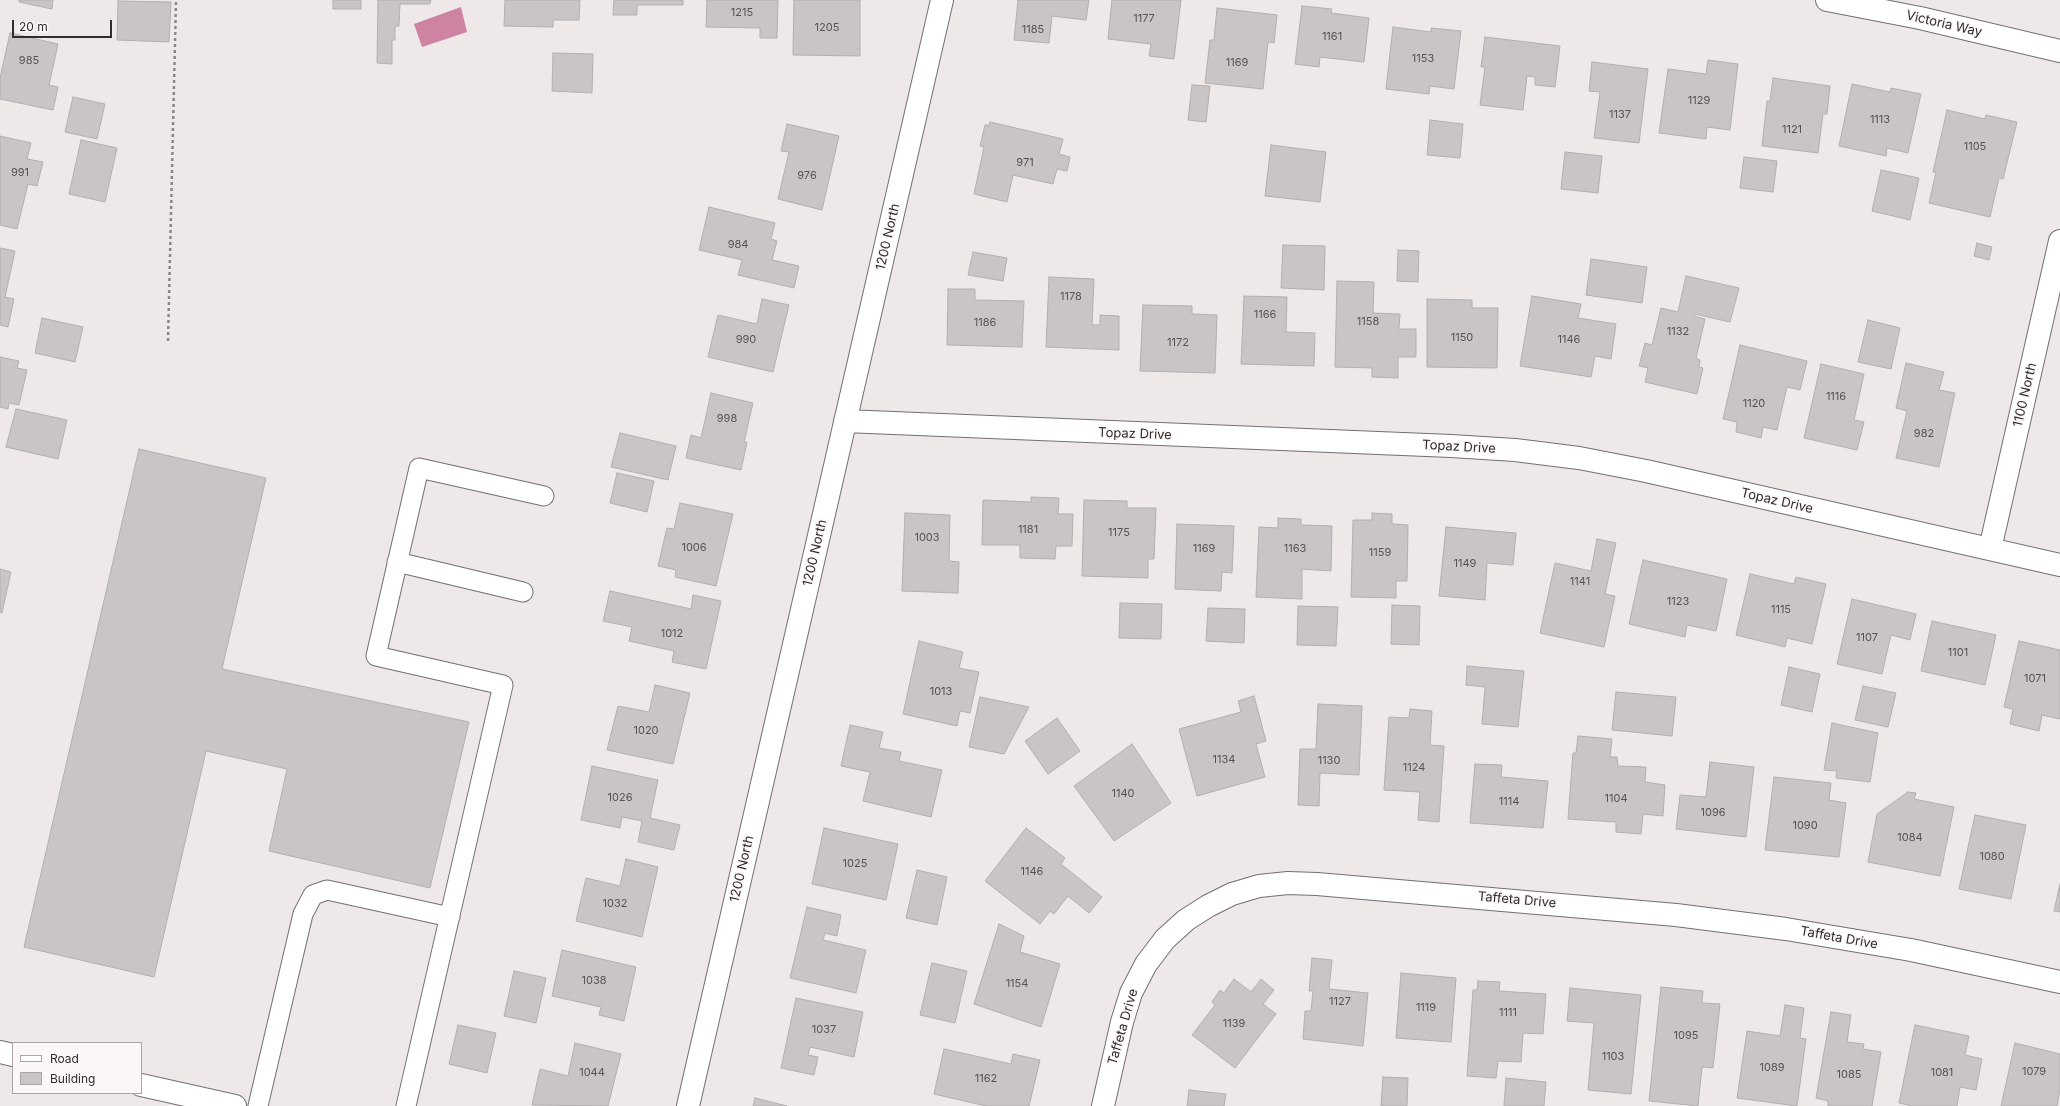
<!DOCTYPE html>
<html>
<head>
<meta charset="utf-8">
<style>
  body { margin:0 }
  #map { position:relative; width:2060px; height:1106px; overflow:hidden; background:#eee9e8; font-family:Inter,sans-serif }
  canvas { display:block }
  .legend { position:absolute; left:12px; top:1042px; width:130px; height:52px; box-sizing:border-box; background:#fcf7f6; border:1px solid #aaa6a5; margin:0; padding:5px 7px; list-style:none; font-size:12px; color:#2e2d2c }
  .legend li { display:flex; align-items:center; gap:8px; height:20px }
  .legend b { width:20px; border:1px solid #aaa6a5 }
  .scale { position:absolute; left:12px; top:20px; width:100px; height:18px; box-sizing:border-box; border:2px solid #2e2d2c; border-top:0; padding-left:5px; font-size:12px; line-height:14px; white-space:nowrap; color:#2e2d2c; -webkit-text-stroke:3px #fcf7f6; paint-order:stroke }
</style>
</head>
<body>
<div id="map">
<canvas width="2060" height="1106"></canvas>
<ul class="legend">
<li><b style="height:5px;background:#fff"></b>Road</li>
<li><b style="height:11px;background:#c9c4c5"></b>Building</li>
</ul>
<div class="scale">20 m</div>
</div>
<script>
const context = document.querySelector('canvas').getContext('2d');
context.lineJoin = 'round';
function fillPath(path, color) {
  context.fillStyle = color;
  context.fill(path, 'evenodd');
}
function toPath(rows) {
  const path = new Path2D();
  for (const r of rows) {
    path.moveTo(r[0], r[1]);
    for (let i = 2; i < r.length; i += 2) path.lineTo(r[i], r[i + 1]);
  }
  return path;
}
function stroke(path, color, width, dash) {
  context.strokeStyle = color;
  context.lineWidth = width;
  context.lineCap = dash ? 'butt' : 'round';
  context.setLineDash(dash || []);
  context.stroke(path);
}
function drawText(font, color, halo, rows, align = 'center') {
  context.font = font + ' Inter,sans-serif';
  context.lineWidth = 3;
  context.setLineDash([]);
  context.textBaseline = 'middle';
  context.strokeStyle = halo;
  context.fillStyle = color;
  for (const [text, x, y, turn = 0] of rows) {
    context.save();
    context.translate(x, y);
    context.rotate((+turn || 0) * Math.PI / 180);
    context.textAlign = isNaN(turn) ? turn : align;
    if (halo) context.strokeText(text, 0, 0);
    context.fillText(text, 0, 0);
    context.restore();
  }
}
const water = toPath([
  [461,7,467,32,422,47,414,24]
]);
const building = toPath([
  [19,0,53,0,52,9,19,2,19,0],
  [333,0,361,0,361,9,333,9,333,0],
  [378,0,431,0,430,4,400,4,399,26,395,26,395,40,392,40,392,64,377,63,378,0],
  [505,0,580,0,579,20,553,20,553,27,504,26,505,0],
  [614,0,683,0,683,5,637,5,637,15,613,15,614,0],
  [707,0,778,0,777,38,760,38,760,28,706,27,707,0],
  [794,0,860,0,860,56,793,55,794,0],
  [1018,0,1089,0,1086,20,1052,16,1049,43,1014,40,1018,0],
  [1112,0,1181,0,1174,59,1149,56,1151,44,1108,39,1112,0],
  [118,1,171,2,169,42,117,40,118,1],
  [1302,6,1332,9,1331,13,1369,18,1364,62,1320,57,1319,67,1295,64,1302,6],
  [1217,8,1277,15,1274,43,1268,42,1263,89,1205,83,1210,40,1214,40,1217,8],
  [1393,27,1431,32,1431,28,1461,31,1454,89,1430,86,1429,94,1386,89,1393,27],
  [10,33,58,44,49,85,58,87,53,110,0,99,0,78,10,33],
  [1485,37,1560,46,1555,87,1535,85,1535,77,1527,76,1523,110,1480,105,1485,67,1481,67,1485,37],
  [553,53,593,54,592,93,552,91,553,53],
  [1708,60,1738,64,1730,130,1707,127,1706,139,1659,133,1668,69,1706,74,1708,60],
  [1592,62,1648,69,1639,143,1594,138,1600,92,1589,91,1592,62],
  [1773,78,1830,86,1827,114,1823,114,1818,153,1762,146,1767,101,1770,101,1773,78],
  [1852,84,1890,92,1891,88,1921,94,1908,153,1887,148,1886,156,1839,146,1852,84],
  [1192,85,1210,86,1206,122,1188,120,1192,85],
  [73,97,105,104,97,139,65,132,73,97],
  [1947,110,1985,119,1986,115,2017,122,2003,179,1999,178,1990,217,1929,203,1936,172,1933,172,1947,110],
  [1430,120,1463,124,1460,158,1427,155,1430,120],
  [990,122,1063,139,1059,154,1070,157,1067,171,1057,169,1053,184,1013,175,1007,202,974,194,984,147,980,146,985,125,989,125,990,122],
  [787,124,839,136,822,210,778,199,789,152,781,151,787,124],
  [0,136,31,143,27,159,43,162,37,186,28,184,17,229,0,225,0,136],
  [81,140,117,148,105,202,69,194,81,140],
  [1271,145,1326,152,1320,202,1265,196,1271,145],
  [1565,152,1602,156,1598,193,1561,189,1565,152],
  [1744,157,1777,161,1773,192,1740,188,1744,157],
  [1881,170,1919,178,1910,220,1872,211,1881,170],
  [709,207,775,223,771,239,777,241,772,260,799,266,794,288,738,275,742,260,699,250,709,207],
  [1977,243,1992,247,1989,260,1974,256,1977,243],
  [1283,245,1325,246,1324,290,1281,288,1283,245],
  [0,248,15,251,5,297,14,299,8,327,0,325,0,248],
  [1398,250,1419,251,1418,282,1397,281,1398,250],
  [973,252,1007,258,1003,281,968,275,973,252],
  [1591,259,1647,267,1642,303,1586,295,1591,259],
  [1686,276,1739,288,1730,322,1695,314,1694,316,1705,319,1696,358,1700,360,1699,367,1703,368,1697,394,1645,382,1648,368,1639,366,1645,343,1652,345,1661,308,1678,312,1686,276],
  [1049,277,1094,279,1092,325,1100,325,1100,315,1119,316,1119,350,1046,347,1049,277],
  [1337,281,1374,282,1373,313,1400,314,1399,329,1416,329,1416,357,1398,357,1398,378,1372,377,1372,368,1335,367,1337,281],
  [948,289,975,289,975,300,1024,301,1022,347,947,345,948,289],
  [1244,296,1287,297,1286,332,1315,333,1314,366,1241,364,1244,296],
  [1532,296,1581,304,1578,318,1616,324,1611,359,1595,356,1591,377,1520,366,1532,296],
  [762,299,789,305,773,372,708,357,718,315,757,324,762,299],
  [1427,299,1472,300,1472,308,1498,308,1497,368,1427,367,1427,299],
  [1143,305,1192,306,1192,314,1217,315,1215,373,1140,371,1143,305],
  [42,318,83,327,75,362,35,353,42,318],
  [1868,320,1900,328,1891,369,1858,362,1868,320],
  [1740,345,1807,361,1800,390,1787,387,1777,430,1763,427,1761,438,1736,432,1737,422,1723,419,1740,345],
  [0,357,19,361,17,368,27,370,19,405,9,403,8,409,0,407,0,357],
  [1906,363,1944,372,1939,390,1955,393,1939,467,1896,458,1907,411,1896,408,1906,363],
  [1821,364,1864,374,1854,420,1864,422,1857,450,1804,438,1821,364],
  [711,393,753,403,744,442,747,442,741,470,686,458,691,435,701,438,711,393],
  [16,409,67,420,58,459,6,447,16,409],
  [620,433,676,446,668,480,611,467,620,433],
  [139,449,266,478,222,669,469,722,430,888,269,851,287,769,206,751,154,977,24,947,139,449],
  [617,473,654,481,647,512,610,503,617,473],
  [1031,497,1059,498,1058,514,1073,514,1072,546,1056,546,1055,559,1020,558,1020,545,982,545,983,500,1031,502,1031,497],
  [1084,500,1127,501,1127,508,1156,508,1154,559,1148,559,1148,578,1082,576,1084,500],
  [680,503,733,514,716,586,675,577,676,570,658,566,667,528,674,529,680,503],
  [905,513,950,515,949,561,959,562,958,593,902,591,905,513],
  [1372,513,1392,514,1392,524,1408,525,1407,581,1396,581,1396,598,1351,597,1353,520,1372,520,1372,513],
  [1278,518,1301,519,1301,525,1332,526,1331,571,1302,569,1302,599,1256,597,1259,527,1278,528,1278,518],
  [1177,524,1234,526,1232,573,1222,572,1221,591,1175,589,1177,524],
  [1446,527,1516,533,1513,565,1487,563,1485,600,1439,596,1446,527],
  [1597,539,1616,543,1605,594,1615,596,1604,647,1540,633,1555,563,1591,571,1597,539],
  [1643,560,1727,579,1716,631,1687,625,1685,637,1629,624,1643,560],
  [0,569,11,572,2,613,0,612,0,569],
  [1750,574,1794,584,1796,577,1826,584,1812,644,1787,638,1785,647,1736,635,1750,574],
  [610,591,691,609,693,595,721,601,706,669,672,662,674,651,629,641,632,627,603,621,610,591],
  [1852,599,1916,614,1910,640,1891,635,1882,674,1837,664,1852,599],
  [1120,603,1162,604,1161,639,1119,638,1120,603],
  [1392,605,1420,606,1419,645,1391,644,1392,605],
  [1298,606,1338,607,1336,646,1297,645,1298,606],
  [1208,608,1245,609,1244,643,1206,641,1208,608],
  [1932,621,1996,635,1985,685,1921,671,1932,621],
  [919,641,963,652,959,668,979,672,970,713,960,711,957,726,903,714,919,641],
  [2019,641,2060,650,2060,719,2042,715,2039,731,2010,724,2013,709,2004,707,2019,641],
  [1467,666,1524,671,1518,727,1482,724,1485,687,1466,685,1467,666],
  [1789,667,1820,674,1812,712,1781,705,1789,667],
  [655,685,690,693,673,764,607,750,618,706,649,712,655,685],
  [1863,686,1896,693,1888,727,1855,720,1863,686],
  [1616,692,1676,697,1672,736,1612,730,1616,692],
  [1254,696,1266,741,1256,744,1265,777,1197,796,1179,729,1241,712,1238,701,1254,696],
  [980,697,1029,707,1004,754,969,747,980,697],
  [1318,704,1362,706,1359,775,1320,773,1319,806,1298,805,1300,749,1316,749,1318,704],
  [1410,709,1432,711,1430,745,1444,746,1439,822,1418,820,1420,792,1384,790,1389,717,1409,718,1410,709],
  [1057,718,1080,751,1048,774,1025,741,1057,718],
  [1832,723,1878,733,1870,782,1836,778,1837,771,1824,770,1832,723],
  [850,725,883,732,879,748,901,752,899,761,942,770,931,817,863,801,870,772,841,766,850,725],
  [1578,736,1612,739,1610,757,1617,757,1618,766,1646,767,1645,782,1665,785,1663,816,1643,814,1641,834,1616,832,1616,822,1568,819,1573,753,1576,753,1578,736],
  [1132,744,1171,803,1114,841,1074,786,1132,744],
  [1710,762,1754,767,1746,837,1676,829,1680,795,1706,797,1710,762],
  [1475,764,1502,765,1501,777,1548,781,1543,828,1470,823,1475,764],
  [592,766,658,780,650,818,680,825,674,850,638,842,642,821,622,817,620,828,581,820,592,766],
  [1774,777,1831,783,1829,800,1846,803,1839,857,1765,850,1774,777],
  [1908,792,1916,793,1914,799,1954,807,1940,876,1868,862,1877,814,1908,792],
  [1975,815,2026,825,2011,899,1959,889,1975,815],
  [824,828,898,844,886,900,812,884,824,828],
  [1026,828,1065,858,1061,864,1102,897,1089,913,1068,896,1054,914,1050,911,1040,924,985,881,1026,828],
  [626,859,658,867,642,937,576,921,586,878,620,886,626,859],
  [917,870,947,877,937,925,906,918,917,870],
  [2060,884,2060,912,2054,911,2060,884],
  [807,907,841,915,837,936,825,933,823,940,866,950,856,993,790,978,807,907],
  [999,924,1024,936,1020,952,1060,964,1041,1027,974,1004,999,924],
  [562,950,636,967,624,1021,599,1015,601,1007,552,996,562,950],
  [1312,958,1332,960,1329,989,1368,993,1363,1046,1303,1039,1305,1011,1311,1011,1313,991,1309,991,1312,958],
  [932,963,967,971,955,1023,920,1015,932,963],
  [514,971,546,978,536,1023,504,1016,514,971],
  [1401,973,1456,978,1451,1042,1396,1038,1401,973],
  [1234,979,1251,992,1261,979,1274,990,1263,1004,1276,1014,1235,1068,1192,1035,1215,1005,1212,1002,1220,990,1224,993,1234,979],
  [1478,981,1500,982,1499,991,1546,994,1543,1034,1523,1033,1521,1062,1498,1061,1496,1078,1467,1076,1473,990,1477,990,1478,981],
  [1661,987,1703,991,1702,1003,1720,1004,1713,1068,1702,1067,1698,1106,1649,1101,1661,987],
  [1570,988,1641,995,1631,1094,1588,1090,1594,1023,1567,1021,1570,988],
  [796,998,863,1012,854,1057,810,1047,808,1055,818,1057,814,1075,781,1068,796,998],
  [1785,1005,1804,1008,1800,1038,1806,1039,1797,1106,1737,1098,1747,1031,1780,1036,1785,1005],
  [1831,1012,1851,1015,1847,1042,1864,1044,1863,1049,1881,1052,1872,1106,1828,1106,1828,1101,1816,1098,1831,1012],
  [458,1025,496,1033,487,1073,449,1064,458,1025],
  [1915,1025,1969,1036,1965,1055,1982,1059,1976,1090,1960,1087,1957,1106,1912,1106,1899,1103,1915,1025],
  [575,1043,621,1054,608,1106,532,1105,540,1069,568,1076,575,1043],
  [2015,1043,2060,1054,2060,1090,2057,1106,2001,1106,2015,1043],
  [944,1049,1011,1064,1013,1054,1040,1060,1029,1106,986,1106,934,1094,944,1049],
  [1383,1077,1408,1078,1407,1106,1381,1106,1383,1077],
  [1506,1078,1546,1082,1544,1106,1504,1106,1506,1078],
  [1189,1090,1226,1094,1224,1106,1187,1106,1189,1090],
  [755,1098,787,1106,753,1106,755,1098]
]);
const path = toPath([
  [168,341,176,0]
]);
const lane = toPath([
  [397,562,523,592],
  [258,1106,303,914,313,895,327,890,450,917],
  [406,1106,503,685,376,656,419,468,544,496]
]);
const street = toPath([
  [1827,0,1920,18,2060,51],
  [845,421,1451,446,1515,450,1579,458,1646,471,2060,565],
  [1990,549,2060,241],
  [0,1052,13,1055],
  [141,1085,235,1106],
  [688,1106,942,0],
  [1103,1106,1122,1022,1131,993,1146,964,1165,939,1186,920,1208,906,1232,894,1259,886,1288,883,1317,884,1676,915,1786,929,1911,950,2060,982]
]);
const numberNames = [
  ["1215",742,13],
  ["1177",1144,19],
  ["1205",827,28],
  ["1185",1033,30],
  ["1161",1332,37],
  ["1153",1423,59],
  ["985",29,61],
  ["1169",1237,63],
  ["1129",1699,101],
  ["1137",1620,115],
  ["1113",1880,120],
  ["1121",1792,130],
  ["1105",1975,147],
  ["971",1025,163],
  ["991",20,173],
  ["976",807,176],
  ["984",738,245],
  ["1178",1071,297],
  ["1166",1265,315],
  ["1158",1368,322],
  ["1186",985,323],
  ["1132",1678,332],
  ["1150",1462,338],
  ["990",746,340],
  ["1146",1569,340],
  ["1172",1178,343],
  ["1116",1836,397],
  ["1120",1754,404],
  ["998",727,419],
  ["982",1924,434],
  ["1181",1028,530],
  ["1175",1119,533],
  ["1003",927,538],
  ["1006",694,548],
  ["1169",1204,549],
  ["1163",1295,549],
  ["1159",1380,553],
  ["1149",1465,564],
  ["1141",1580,582],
  ["1123",1678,602],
  ["1115",1781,610],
  ["1012",672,634],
  ["1107",1867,638],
  ["1101",1958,653],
  ["1071",2035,679],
  ["1013",941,692],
  ["1020",646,731],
  ["1134",1224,760],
  ["1130",1329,761],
  ["1124",1414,768],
  ["1140",1123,794],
  ["1026",620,798],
  ["1104",1616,799],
  ["1114",1509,802],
  ["1096",1713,813],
  ["1090",1805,826],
  ["1084",1910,838],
  ["1080",1992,857],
  ["1025",855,864],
  ["1146",1032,872],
  ["1032",615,904],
  ["1038",594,981],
  ["1154",1017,984],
  ["1127",1340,1002],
  ["1119",1426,1008],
  ["1111",1508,1013],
  ["1139",1234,1024],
  ["1037",824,1030],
  ["1095",1686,1036],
  ["1103",1613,1057],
  ["1089",1772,1068],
  ["1079",2034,1072],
  ["1044",592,1073],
  ["1081",1942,1073],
  ["1085",1849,1075],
  ["1162",986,1079]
];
const streetNames = [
  ["Victoria Way",1944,24,13],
  ["1200 North",888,237,-77],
  ["1100 North",2025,395,-77],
  ["Topaz Drive",1135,434,2],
  ["Topaz Drive",1459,447,3],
  ["Topaz Drive",1777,501,13],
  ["1200 North",815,553,-77],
  ["1200 North",742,869,-77],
  ["Taffeta Drive",1517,900,5],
  ["Taffeta Drive",1839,938,10],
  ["Taffeta Drive",1123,1027,-74]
];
fillPath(water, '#ce83a3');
fillPath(building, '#c9c4c5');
stroke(building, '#b3aeae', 1);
stroke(lane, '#736f6e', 21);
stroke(street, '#736f6e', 24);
stroke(path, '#8a8786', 2.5, [3, 3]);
stroke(lane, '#fff', 19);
stroke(street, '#fff', 22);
drawText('11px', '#555352', null, numberNames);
drawText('13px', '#2e2d2c', '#fcf7f6', streetNames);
</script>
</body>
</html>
